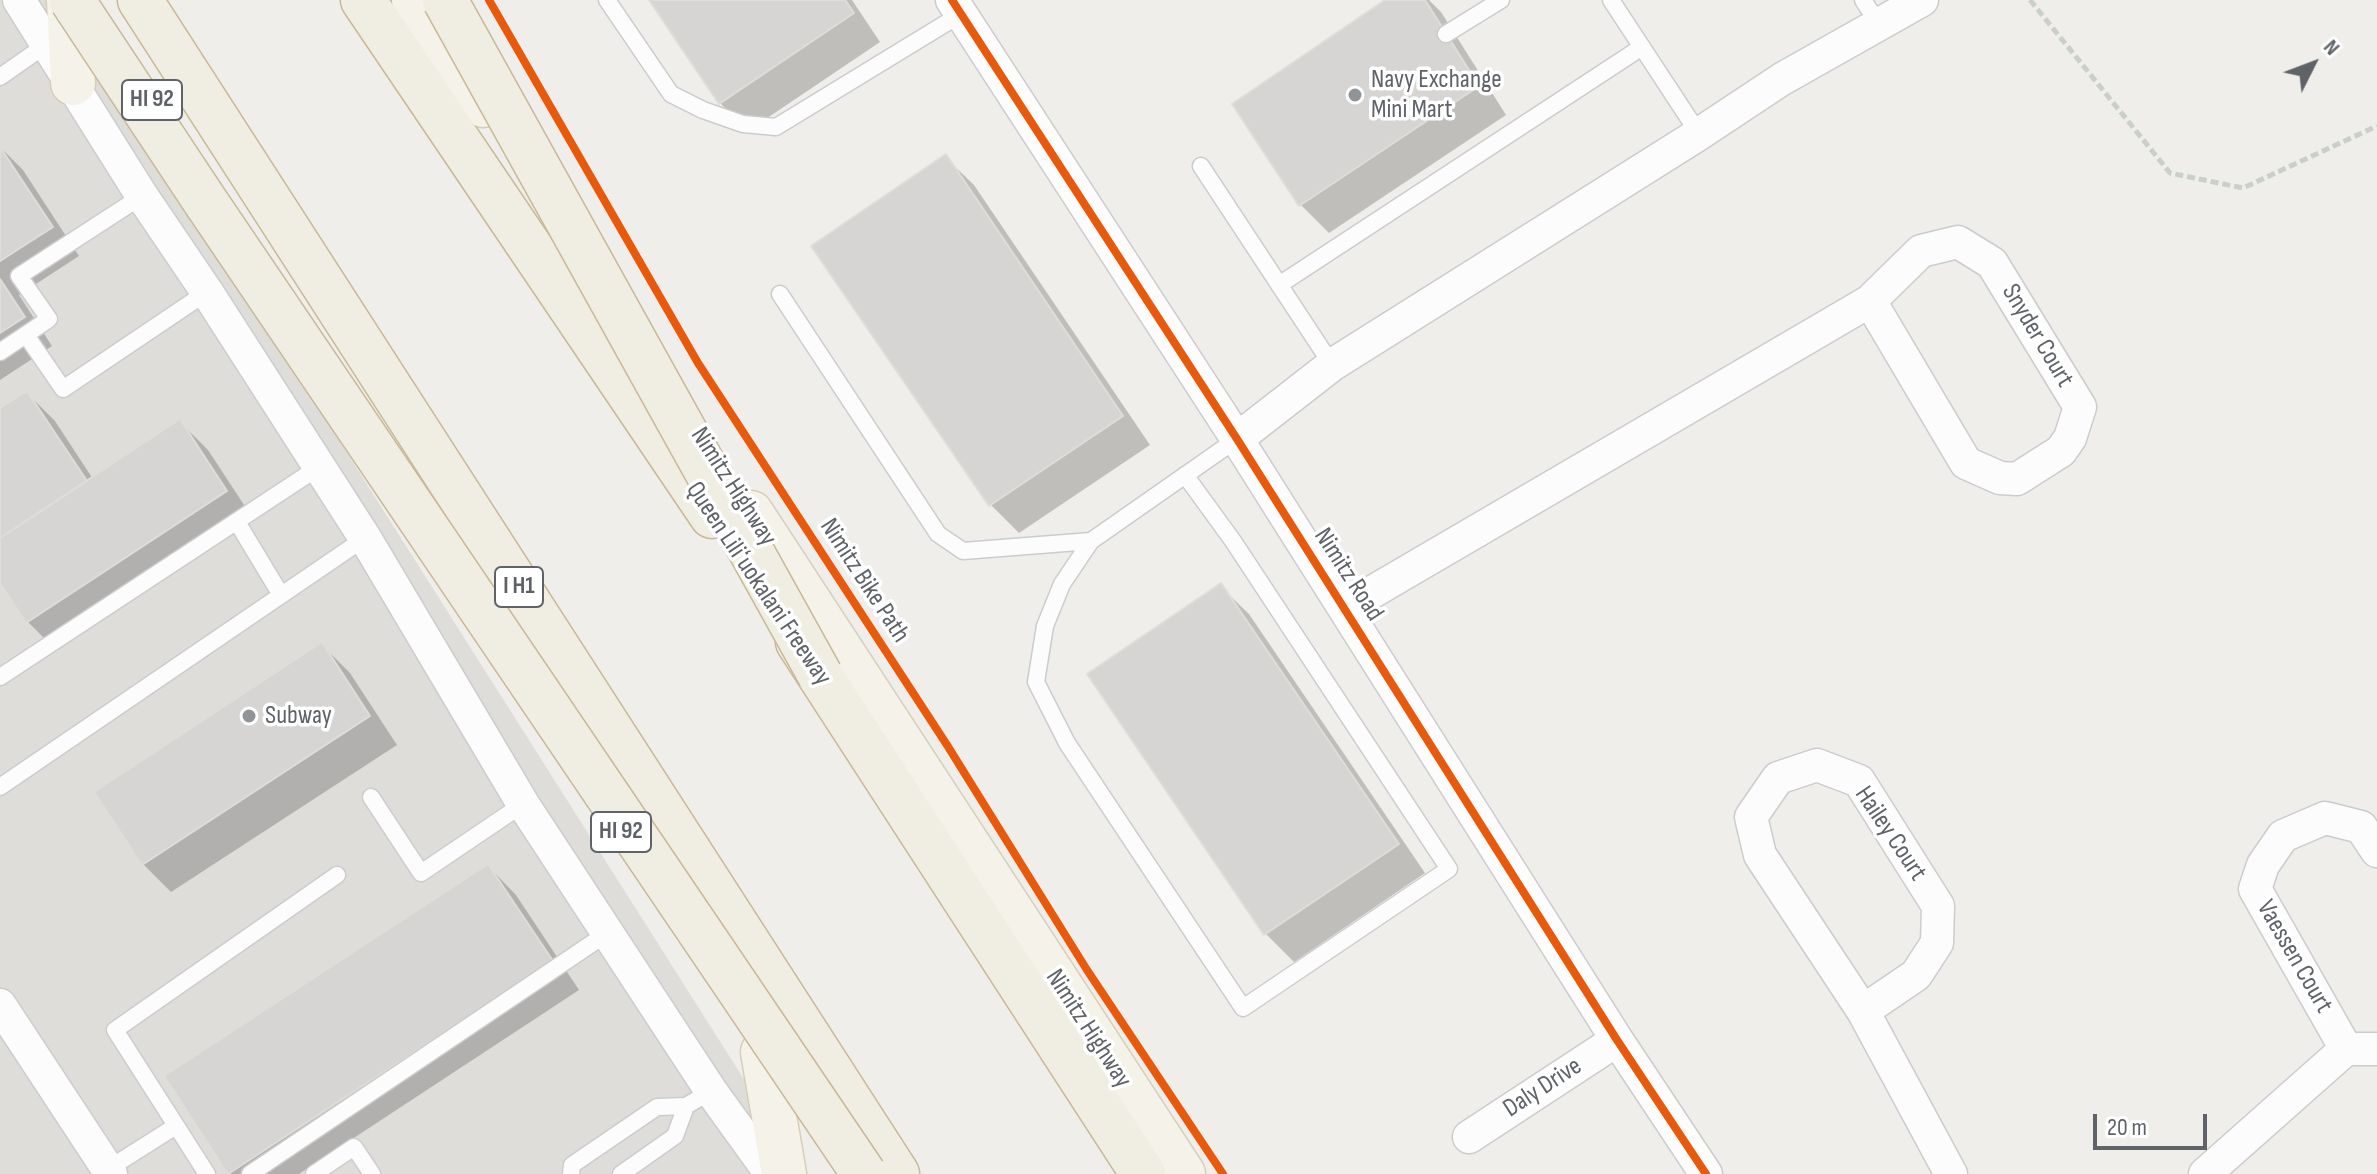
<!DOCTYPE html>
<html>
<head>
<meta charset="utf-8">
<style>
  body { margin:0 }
  #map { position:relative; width:2377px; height:1174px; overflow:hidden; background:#efeeea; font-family:"Sofia Sans Condensed",sans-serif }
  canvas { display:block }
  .north { position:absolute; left:2273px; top:24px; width:80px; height:80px; -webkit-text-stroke:6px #fff; paint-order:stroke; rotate:48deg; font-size:22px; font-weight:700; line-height:32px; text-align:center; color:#5f6368 }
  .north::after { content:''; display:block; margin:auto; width:28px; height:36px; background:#5f6368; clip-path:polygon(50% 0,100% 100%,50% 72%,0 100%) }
  .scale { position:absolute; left:2093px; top:1114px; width:114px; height:36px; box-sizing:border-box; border:4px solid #5f6368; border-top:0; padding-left:10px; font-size:24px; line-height:28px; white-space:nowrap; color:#5f6368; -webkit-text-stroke:6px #fff; paint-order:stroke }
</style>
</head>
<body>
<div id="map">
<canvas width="2377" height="1174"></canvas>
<div class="north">N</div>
<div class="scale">20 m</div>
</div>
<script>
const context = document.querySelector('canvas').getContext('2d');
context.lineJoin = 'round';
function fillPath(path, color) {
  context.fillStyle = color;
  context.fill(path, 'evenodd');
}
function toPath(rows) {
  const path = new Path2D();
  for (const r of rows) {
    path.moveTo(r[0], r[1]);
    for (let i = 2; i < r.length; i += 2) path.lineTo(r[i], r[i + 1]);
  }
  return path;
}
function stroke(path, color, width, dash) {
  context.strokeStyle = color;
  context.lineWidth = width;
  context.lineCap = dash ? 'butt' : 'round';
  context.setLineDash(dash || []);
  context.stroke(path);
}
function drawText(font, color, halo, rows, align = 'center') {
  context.font = font + ' "Sofia Sans Condensed",sans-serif';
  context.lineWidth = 7;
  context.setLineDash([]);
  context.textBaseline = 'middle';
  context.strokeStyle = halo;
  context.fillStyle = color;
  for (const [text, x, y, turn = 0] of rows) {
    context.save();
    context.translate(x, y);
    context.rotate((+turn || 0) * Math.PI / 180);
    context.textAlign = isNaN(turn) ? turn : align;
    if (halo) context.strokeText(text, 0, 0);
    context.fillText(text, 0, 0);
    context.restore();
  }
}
const industrial = toPath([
  [0,0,60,0,804,1174,0,1174]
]);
const shadow = toPath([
  [651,0,852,0,880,42,748,131,720,103],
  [1389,0,1429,0,1441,12,1506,115,1329,233,1301,205,1235,104],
  [0,147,23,170,79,256,19,295,52,346,0,380],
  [945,157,974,185,1150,445,1019,533,991,505,814,246],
  [27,393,55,421,93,479,180,422,208,450,254,520,56,650,27,621,2,583,0,584,0,411],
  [1220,586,1249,614,1425,873,1294,962,1266,934,1089,674],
  [322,645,350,673,397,745,171,892,143,864],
  [488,866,516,895,579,990,299,1174,231,1174,230,1173]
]);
const building = toPath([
  [649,0,845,0,854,13,719,104,649,0],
  [1385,0,1425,0,1479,86,1299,206,1232,104,1385,0],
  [0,147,53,227,0,261,0,147],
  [946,154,1123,416,989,506,811,246,946,154],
  [0,279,25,317,0,333,0,279],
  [27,391,87,481,0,538,0,408,27,391],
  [180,419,227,491,26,623,0,583,0,538,180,419],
  [1221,583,1399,844,1264,935,1087,674,1221,583],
  [322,642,370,716,142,865,94,792,322,642],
  [488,864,553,961,228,1174,164,1076,488,864]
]);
const path = toPath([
  [2030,0,2170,173,2243,188,2377,126]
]);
const lane = toPath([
  [607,0,671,94,703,110,743,124,776,127,961,14],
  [1611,0,1699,134],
  [1863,0,1880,26],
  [1446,34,1501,0],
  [0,77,47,44],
  [1201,166,1332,365],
  [1279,285,1642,47],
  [780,294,938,534,963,551,1091,541],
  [26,335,63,389,207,292],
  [0,352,49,319,19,276,142,196],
  [1185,475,1233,541,1449,869,1243,1008,1067,743,1036,682,1045,626,1062,584,1091,541,1237,439],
  [237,522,281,595],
  [0,677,319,467],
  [0,787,365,538],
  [371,797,421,873,523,804],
  [108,1169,176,1126],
  [207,1174,115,1030,337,875],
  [250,1174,606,934],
  [314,1174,354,1147,372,1174],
  [571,1174,572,1165,657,1107,686,1106,711,1091],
  [621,1174,675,1136,686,1106]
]);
const street = toPath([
  [19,0,142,196,207,292,365,538,523,804,711,1091,771,1174],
  [952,0,1237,439,1617,1040,1706,1174],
  [1237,439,1332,365,1699,134,1782,79,1922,0],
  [1345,608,1870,301,1921,251,1958,242,1992,263,2080,407,2070,438,2061,451,2017,479,2000,478,1966,463,1870,301],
  [0,1005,111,1174],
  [1863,1011,1916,975,1937,943,1938,906,1859,781,1817,765,1778,778,1751,817,1760,855,1863,1011,1951,1174],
  [2346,1049,2255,889,2263,865,2283,836,2325,818,2361,827,2377,851],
  [1469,1137,1617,1040],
  [2205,1174,2346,1049,2377,1049]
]);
const primary = toPath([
  [69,0,73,83],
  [414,0,483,105],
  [751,513,1183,1174],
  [763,1052,784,1174]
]);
const highway = toPath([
  [140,0,897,1174],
  [363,0,712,516],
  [798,642,1143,1174]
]);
const highwayBridge = toPath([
  [72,0,203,198,864,1174],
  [445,0,820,675]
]);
const cycleway = toPath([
  [489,0,698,363,947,745,1087,970,1223,1174],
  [952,0,1237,439,1617,1040,1706,1174]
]);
const markers = [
  [1355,95,8,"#919496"],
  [249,716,8,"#919496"]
];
const shields = [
  [152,100,60],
  [519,587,48],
  [621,832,60]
];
const shieldNames = [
  ["HI 92",152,100],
  ["I H1",519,587],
  ["HI 92",621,832]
];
const poiNames = [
  ["Navy Exchange",1371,80],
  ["Mini Mart",1371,110],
  ["Subway",265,716]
];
const streetNames = [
  ["Snyder Court",2037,336,59],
  ["Nimitz Highway",733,487,57],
  ["Nimitz Road",1348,575,57],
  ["Nimitz Bike Path",864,581,57],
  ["Queen Liliʻuokalani Freeway",758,584,56],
  ["Hailey Court",1890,834,56],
  ["Vaessen Court",2294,957,60],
  ["Nimitz Highway",1088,1029,57],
  ["Daly Drive",1543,1088,-33]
];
fillPath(industrial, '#dfddda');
fillPath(shadow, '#0003');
fillPath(building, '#d6d5d3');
stroke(building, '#deddd9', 2);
stroke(lane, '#cbcccc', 19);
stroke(street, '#cbcccc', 35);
stroke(primary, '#d7ceb8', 47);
stroke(highway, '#c8b996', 47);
stroke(path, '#cacfcc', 5, [8, 4]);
stroke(lane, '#fdfcfc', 16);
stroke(street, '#fdfcfc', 32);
stroke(primary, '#f4f2e9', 44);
stroke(highway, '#f0ede3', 44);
stroke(highwayBridge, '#c8b996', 47, []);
stroke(highwayBridge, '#f0ede3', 44);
stroke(cycleway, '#e8590c', 8);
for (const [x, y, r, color] of markers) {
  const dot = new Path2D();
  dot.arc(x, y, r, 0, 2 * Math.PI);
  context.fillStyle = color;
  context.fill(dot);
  stroke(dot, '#fff', 3);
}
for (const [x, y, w] of shields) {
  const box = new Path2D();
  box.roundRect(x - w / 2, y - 20, w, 40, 6);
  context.fillStyle = '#fff';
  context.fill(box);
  stroke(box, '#5f6368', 2);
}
drawText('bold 24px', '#5f6368', null, shieldNames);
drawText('26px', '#5f6368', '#fff', poiNames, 'left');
drawText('26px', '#5f6368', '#fff', streetNames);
</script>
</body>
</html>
